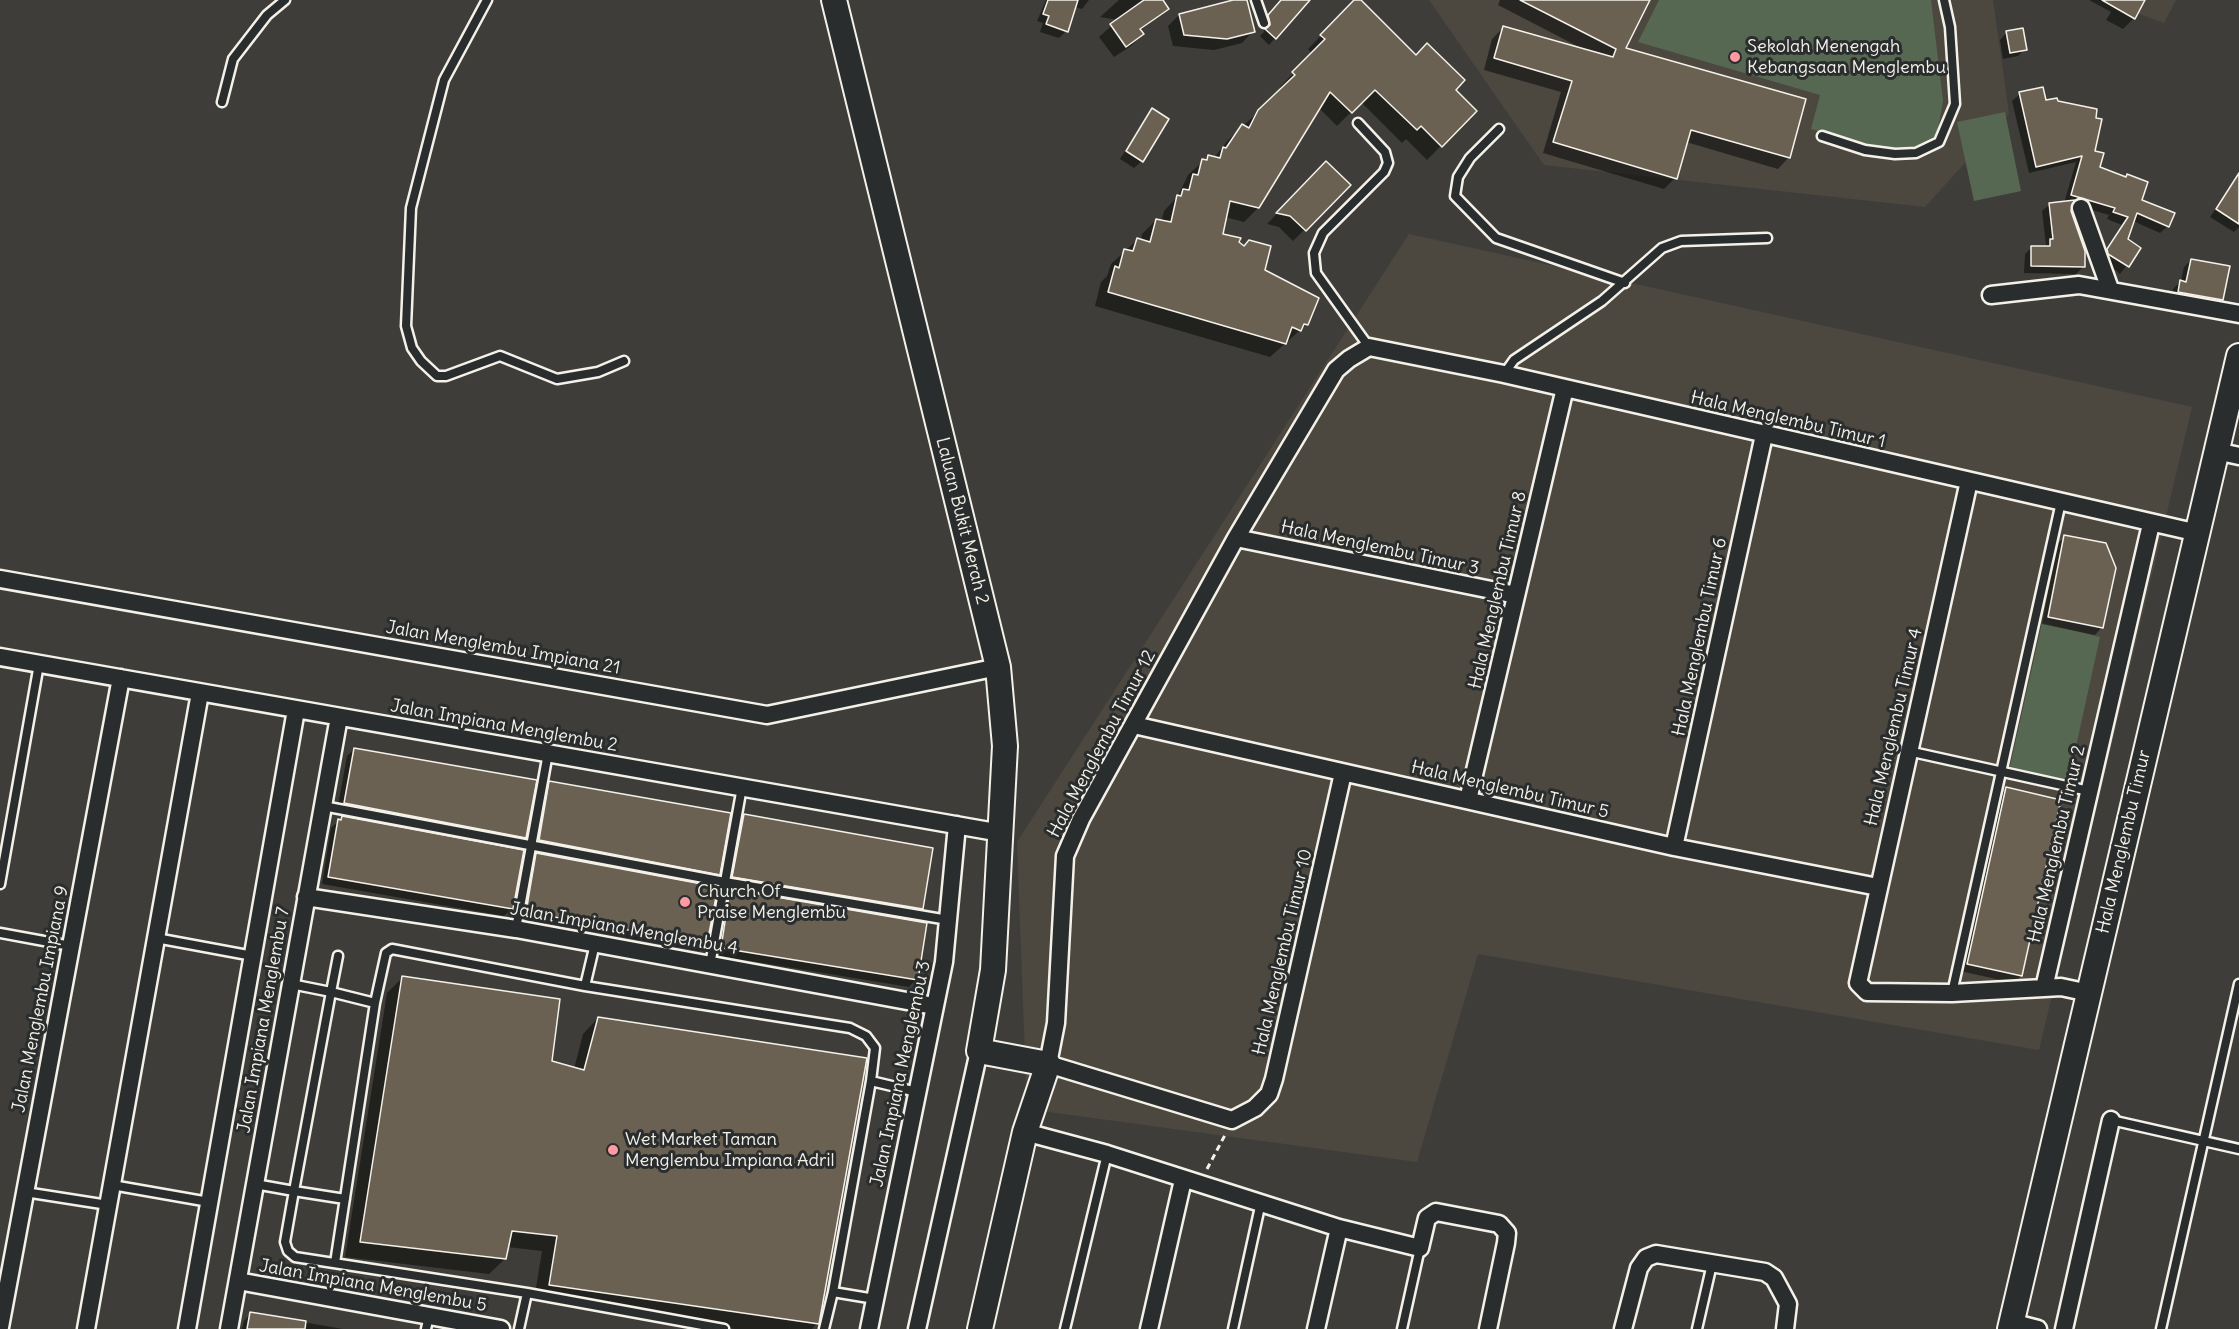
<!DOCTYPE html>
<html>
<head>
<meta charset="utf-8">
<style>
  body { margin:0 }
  canvas { display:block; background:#3e3d39 }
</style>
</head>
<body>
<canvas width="2239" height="1329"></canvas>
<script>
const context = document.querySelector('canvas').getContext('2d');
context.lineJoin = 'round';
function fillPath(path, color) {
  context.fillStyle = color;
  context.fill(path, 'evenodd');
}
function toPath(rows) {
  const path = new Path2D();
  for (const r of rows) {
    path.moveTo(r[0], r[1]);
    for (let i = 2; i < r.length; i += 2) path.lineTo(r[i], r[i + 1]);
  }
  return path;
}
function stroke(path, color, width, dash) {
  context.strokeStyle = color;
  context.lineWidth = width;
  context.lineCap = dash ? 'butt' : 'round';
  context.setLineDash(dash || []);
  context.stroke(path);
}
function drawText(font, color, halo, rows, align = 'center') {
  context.font = font + ' Delius,sans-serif';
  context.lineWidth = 6;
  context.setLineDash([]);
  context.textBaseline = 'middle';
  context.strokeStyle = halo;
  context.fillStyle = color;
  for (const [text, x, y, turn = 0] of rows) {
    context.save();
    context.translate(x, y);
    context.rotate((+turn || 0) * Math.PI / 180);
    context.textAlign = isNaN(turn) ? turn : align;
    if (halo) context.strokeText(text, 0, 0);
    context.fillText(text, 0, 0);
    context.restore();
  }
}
const built = toPath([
  [1429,0,1993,0,2009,114,1925,207,1544,165],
  [2102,0,2176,0,2164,23],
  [1409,234,2192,407,2039,1050,1478,954,1417,1162,1027,1109,1017,842]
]);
const green = toPath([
  [1659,0,1931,0,1943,101,1937,135,1914,150,1890,150,1811,129,1820,95,1638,42],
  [2005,112,2021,191,1974,201,1957,122],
  [2042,623,2100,637,2068,783,2009,771]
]);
const shadow = toPath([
  [1046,0,1089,0,1082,9,1074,7,1066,31,1059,38,1040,32,1043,23,1037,21],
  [1119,0,1160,0,1167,8,1140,31,1143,34,1131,46,1114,57,1099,37,1118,20,1100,17],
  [1239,0,1246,0,1253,31,1242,43,1214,50,1173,46,1168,26,1179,15],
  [1283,0,1308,0,1269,45,1260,36,1264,32,1262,23],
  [1356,0,1475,111,1427,160,1406,139,1402,143,1361,102,1337,126,1319,108,1258,208,1244,222,1225,217,1221,235,1237,243,1264,271,1307,324,1270,357,1095,306,1101,282,1107,276,1111,264,1137,240,1141,241,1142,234,1156,220,1161,222,1164,211,1178,196,1188,175,1208,157,1214,158,1228,140,1282,90,1280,87,1312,54,1308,49],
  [1500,0,1648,0,1624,49,1789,157,1778,169,1686,142,1675,178,1664,189,1543,153,1561,92,1484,70,1492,39,1504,27,1583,49,1498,5],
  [2089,0,2144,0,2134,18,2123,29,2106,20,2111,12],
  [2007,32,2025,49,2018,56,2003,59,2000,40],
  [2020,94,2045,102,2093,152,2098,168,2168,226,2160,233,2133,221,2126,240,2139,249,2120,274,2100,257,2122,225,2107,219,2109,215,2072,204,2069,211,2084,266,2076,274,2024,273,2025,254,2032,247,2046,245,2042,211,2050,204,2064,203,2076,162,2029,173,2012,101],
  [1152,110,1142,161,1134,168,1120,159],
  [1326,163,1349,185,1293,241,1279,227,1267,224],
  [2235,181,2239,183,2239,227,2234,232,2210,217],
  [2191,260,2222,300,2215,307,2171,299,2173,289,2181,281,2184,267],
  [2065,537,2102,627,2095,635,2042,624,2057,544],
  [354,749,525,837,517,845,337,811,347,756],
  [550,783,718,874,711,881,532,847,543,790],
  [2007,789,2021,976,2014,983,1960,971,2000,796],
  [744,816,921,908,914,916,726,884,737,823],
  [342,818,512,908,504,916,322,884,331,828],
  [537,854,706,944,699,951,520,918,529,862],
  [731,891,916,979,909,987,714,955,723,898],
  [403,977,551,1062,574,1069,583,1034,598,1018,817,1323,812,1329,735,1329,534,1300,542,1251,507,1247,505,1259,489,1274,345,1257,387,993],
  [251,1313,343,1329,242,1329,244,1321]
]);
const building = toPath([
  [1048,0,1078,0,1068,32,1046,24,1049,16,1043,14,1048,0],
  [1144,0,1163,0,1169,9,1140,29,1144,34,1126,47,1110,24,1144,0],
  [1233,0,1247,0,1255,32,1227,39,1184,35,1179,14,1233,0],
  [1281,0,1310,0,1276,39,1265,29,1270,25,1268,15,1281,0],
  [1354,0,1361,0,1416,55,1427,43,1465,80,1456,90,1477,111,1442,147,1421,126,1417,130,1375,90,1352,113,1330,92,1259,208,1230,201,1223,234,1241,238,1239,242,1244,246,1249,240,1271,246,1265,270,1319,298,1308,325,1304,324,1301,331,1292,327,1286,344,1108,292,1115,266,1119,268,1124,249,1133,251,1137,238,1150,242,1156,219,1171,222,1177,195,1181,196,1183,189,1189,190,1193,174,1198,175,1202,159,1207,160,1208,155,1220,158,1223,147,1226,148,1242,124,1249,128,1258,110,1295,75,1292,72,1325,39,1320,35,1354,0],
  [1520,0,1650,0,1626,48,1806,99,1790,158,1691,130,1677,179,1553,142,1572,81,1494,58,1503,26,1613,57,1616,49,1520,0],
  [2102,0,2145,0,2135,19,2102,0],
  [2023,28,2027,50,2010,53,2006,31,2023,28],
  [2043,87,2046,100,2057,98,2058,101,2097,109,2096,118,2102,119,2095,151,2104,153,2100,167,2126,177,2127,174,2148,182,2142,200,2175,213,2169,227,2137,213,2128,239,2141,248,2129,267,2108,254,2107,249,2128,217,2113,212,2115,208,2071,195,2082,156,2036,167,2019,92,2043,87],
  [1152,108,1169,119,1143,162,1126,151,1152,108],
  [1326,161,1351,185,1306,231,1290,216,1276,213,1326,161],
  [2239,173,2239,224,2216,209,2239,173],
  [2075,200,2071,211,2085,251,2085,267,2031,266,2031,246,2050,246,2050,239,2053,239,2049,203,2075,200],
  [2191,259,2230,266,2223,300,2178,292,2180,280,2186,282,2191,259],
  [2064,535,2106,543,2116,568,2103,628,2048,617,2064,535],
  [354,748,537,780,526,838,344,803,354,748],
  [549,781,731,813,720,875,539,840,549,781],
  [2006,787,2061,800,2022,976,1967,964,2006,787],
  [744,814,933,848,923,909,732,877,744,814],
  [342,816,524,850,513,909,328,877,338,819,341,820,342,816],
  [536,853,718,887,707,944,526,912,536,853],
  [730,889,927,923,918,980,721,948,730,889],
  [402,976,560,999,552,1061,584,1070,598,1017,867,1058,819,1324,549,1285,557,1236,512,1231,506,1259,360,1242,402,976],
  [250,1312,306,1321,305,1329,247,1329,250,1312]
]);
const path = toPath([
  [1207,1169,1225,1135]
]);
const lane = toPath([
  [487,0,444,80,411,208,406,326,412,348,421,361,437,376,446,376,500,356,557,379,598,372,624,361],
  [1256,0,1264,23],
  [222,102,233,59,267,15,285,0],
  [1358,123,1385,152,1388,163,1384,172,1323,233,1314,253,1316,273,1369,347],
  [1499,129,1470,158,1458,177,1455,196,1496,238,1625,283],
  [1822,136,1865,150,1895,154,1916,153,1939,142,1955,104,1950,27,1944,0],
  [1504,374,1514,360,1602,301,1662,248,1681,241,1767,238],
  [1908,751,2089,791],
  [323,806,725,882,948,920],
  [0,884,39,664],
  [516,929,548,753],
  [0,933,71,946],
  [156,938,253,956],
  [595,944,585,986,850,1028,866,1036,875,1048,871,1081,917,1092],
  [338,956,331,992,375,1003,386,953,392,949,585,986],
  [710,965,742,787],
  [291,984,331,992,294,1191,345,1199],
  [1952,993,2061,502],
  [871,1081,833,1292,875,1299],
  [2111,1120,2239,1149],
  [255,1184,294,1191,285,1242,288,1251,295,1257,527,1293],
  [112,1185,209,1202],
  [25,1192,108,1205],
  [335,1263,375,1003],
  [426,1329,429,1316],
  [519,1329,527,1293,724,1329],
  [824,1329,833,1292],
  [1065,1329,1107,1154],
  [1233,1329,1261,1202],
  [1402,1329,1420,1248],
  [1697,1329,1712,1264],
  [2161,1329,2239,984]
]);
const street = toPath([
  [2081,208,2110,289],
  [1991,295,2079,285,2239,314],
  [2216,451,2239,456],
  [1969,481,1858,983,1867,992,1952,993,2044,988,2151,524],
  [1236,538,1516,595],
  [0,579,767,715,998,667],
  [0,657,1001,833],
  [1134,725,1674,847,1878,887],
  [1343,773,1274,1079,1269,1094,1255,1108,1232,1120,1048,1064,1056,1023,1065,856,1081,819,1236,538,1336,370,1349,359,1369,347,1504,374,2198,533],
  [1468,800,1565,388],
  [1674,847,1764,435],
  [306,897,516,929,934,1006],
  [2044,988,2061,987,2089,993],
  [1025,1132,1107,1154,1339,1228,1420,1248,1427,1218,1436,1212,1499,1224,1507,1233,1506,1243,1488,1329],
  [238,1281,501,1329],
  [2011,1322,2038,1329],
  [0,1327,121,678],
  [86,1329,200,693],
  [187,1329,296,710],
  [229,1329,339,717],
  [869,1329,944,962,957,825],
  [917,1329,979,1051],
  [1149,1329,1183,1180],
  [1316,1329,1339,1228],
  [1623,1329,1639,1268,1646,1258,1656,1254,1765,1272,1774,1278,1788,1304,1785,1329],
  [2064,1329,2111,1120]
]);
const secondary = toPath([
  [834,0,998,667,1005,746,993,970,979,1051,1048,1064,1025,1132,980,1329],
  [2010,1329,2239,356]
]);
const markers = [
  [1735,57,6,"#ff9aa2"],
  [685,902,6,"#ff9aa2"],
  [613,1150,6,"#ff9aa2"]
];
const poiNames = [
  ["Sekolah Menengah",1747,47],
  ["Kebangsaan Menglembu",1747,68],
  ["Church Of",697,892],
  ["Praise Menglembu",697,913],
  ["Wet Market Taman",625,1140],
  ["Menglembu Impiana Adril",625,1161]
];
const streetNames = [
  ["Hala Menglembu Timur 1",1788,420,13],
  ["Laluan Bukit Merah 2",962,521,76],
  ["Hala Menglembu Timur 3",1380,548,12],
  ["Hala Menglembu Timur 8",1498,590,-77],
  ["Hala Menglembu Timur 6",1700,637,-78],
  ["Jalan Menglembu Impiana 21",503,648,10],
  ["Jalan Impiana Menglembu 2",504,726,10],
  ["Hala Menglembu Timur 4",1894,727,-77],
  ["Hala Menglembu Timur 12",1102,744,-62],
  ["Hala Menglembu Timur 5",1510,790,13],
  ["Hala Menglembu Timur",2124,842,-77],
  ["Hala Menglembu Timur 2",2057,844,-77],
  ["Jalan Impiana Menglembu 4",624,929,10],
  ["Hala Menglembu Timur 10",1283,952,-77],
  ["Jalan Menglembu Impiana 9",41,999,-79],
  ["Jalan Impiana Menglembu 7",264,1020,-80],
  ["Jalan Impiana Menglembu 3",901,1074,-78],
  ["Jalan Impiana Menglembu 5",373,1286,10]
];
fillPath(built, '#4c4840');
fillPath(green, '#576852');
fillPath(shadow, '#0007');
fillPath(building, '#6b6152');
stroke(building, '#f4f1e8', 1.5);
stroke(lane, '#f4f1e8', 13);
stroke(street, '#f4f1e8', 21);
stroke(secondary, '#f4f1e8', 28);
stroke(path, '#f4f1e8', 3, [6, 4.5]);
stroke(lane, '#2a2d2e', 8);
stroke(street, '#2a2d2e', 16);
stroke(secondary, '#2a2d2e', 24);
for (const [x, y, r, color] of markers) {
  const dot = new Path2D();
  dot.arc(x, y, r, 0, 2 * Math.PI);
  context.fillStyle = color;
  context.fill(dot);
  stroke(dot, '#2a2d2e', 2);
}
drawText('18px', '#f4f1e8', '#2a2d2e', poiNames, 'left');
drawText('18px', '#f4f1e8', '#2a2d2e', streetNames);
</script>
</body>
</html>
